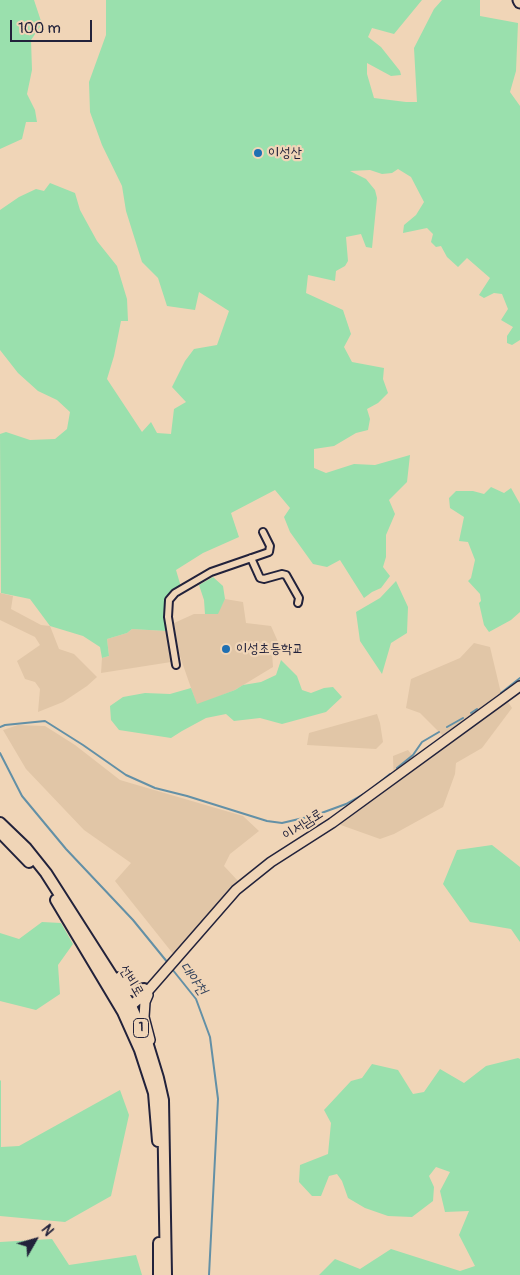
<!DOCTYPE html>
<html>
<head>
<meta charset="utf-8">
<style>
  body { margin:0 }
  #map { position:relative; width:520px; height:1275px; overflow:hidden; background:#f0d5b7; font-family:Pangolin,sans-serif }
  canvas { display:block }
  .north { position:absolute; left:10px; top:1215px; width:50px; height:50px; -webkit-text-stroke:4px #f0d5b7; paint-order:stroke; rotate:52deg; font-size:14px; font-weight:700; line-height:20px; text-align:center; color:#22223b }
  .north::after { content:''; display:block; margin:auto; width:18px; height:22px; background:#22223b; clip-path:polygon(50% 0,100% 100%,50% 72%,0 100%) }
  .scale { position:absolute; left:10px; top:20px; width:82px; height:22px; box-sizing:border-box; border:2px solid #22223b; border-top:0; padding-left:6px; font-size:15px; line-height:18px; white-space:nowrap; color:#22223b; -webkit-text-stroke:4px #f0d5b7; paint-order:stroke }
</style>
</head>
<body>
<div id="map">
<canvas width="520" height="1275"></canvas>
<div class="north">N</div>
<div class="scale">100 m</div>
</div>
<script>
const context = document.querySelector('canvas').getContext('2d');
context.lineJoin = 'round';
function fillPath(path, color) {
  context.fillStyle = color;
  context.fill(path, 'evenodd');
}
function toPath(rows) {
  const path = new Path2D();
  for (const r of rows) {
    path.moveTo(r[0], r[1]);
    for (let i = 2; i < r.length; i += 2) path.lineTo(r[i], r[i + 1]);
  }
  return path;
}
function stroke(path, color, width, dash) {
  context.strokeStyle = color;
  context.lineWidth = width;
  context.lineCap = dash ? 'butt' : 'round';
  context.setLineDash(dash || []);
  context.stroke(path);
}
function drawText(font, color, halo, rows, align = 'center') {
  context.font = font + ' Pangolin,"Poor Story",sans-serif';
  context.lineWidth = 4.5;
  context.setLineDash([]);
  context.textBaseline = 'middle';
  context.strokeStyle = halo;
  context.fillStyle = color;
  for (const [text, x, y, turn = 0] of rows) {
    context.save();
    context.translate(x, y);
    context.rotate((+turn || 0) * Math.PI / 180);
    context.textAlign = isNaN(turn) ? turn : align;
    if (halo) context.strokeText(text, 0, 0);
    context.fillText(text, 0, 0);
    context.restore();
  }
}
const built = toPath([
  [0,593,13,596,11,609,41,625,50,626,59,649,74,654,97,677,87,686,63,702,38,712,40,689,35,682,25,679,17,661,40,645,35,637,0,620],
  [225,599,243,602,246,623,271,626,279,644,272,652,273,667,235,690,197,705,176,645,174,623,194,614,217,614],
  [132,629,166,631,171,662,101,673,102,658,109,656,107,639,127,633],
  [474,643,490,647,500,689,512,708,482,748,456,763,455,774,443,807,394,834,380,839,338,824,394,785,393,756,408,750,415,759,443,736,420,713,406,708,411,679,460,658],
  [377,714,380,723,383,742,376,749,307,745,309,733],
  [18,725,45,726,75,745,120,780,243,816,259,831,230,854,224,866,239,882,226,894,174,955,115,881,131,863,84,830,26,769,3,730]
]);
const green = toPath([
  [0,0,34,0,42,24,31,40,32,70,27,94,35,110,37,122,26,122,22,139,0,149],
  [106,0,422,0,394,34,372,28,368,37,381,47,400,71,401,75,391,76,367,63,367,74,374,98,406,102,417,102,414,48,434,9,442,0,480,0,480,16,518,23,516,71,510,92,520,106,520,340,512,345,507,343,507,336,513,327,501,320,508,309,502,294,494,293,484,298,479,295,490,278,467,258,458,267,447,257,441,246,436,247,431,242,433,234,427,228,403,233,404,225,416,215,424,202,411,177,398,169,392,173,382,174,370,170,350,171,366,179,375,190,377,198,372,248,366,247,361,234,346,237,348,261,345,266,336,271,335,281,308,275,306,293,343,310,351,334,344,347,352,362,384,368,383,379,388,393,378,403,367,409,370,419,368,430,356,433,334,446,314,449,314,468,326,473,354,464,375,465,410,455,407,482,389,500,395,514,386,535,386,557,383,567,390,576,381,588,372,592,364,598,340,560,327,567,313,564,290,532,284,517,290,508,275,490,231,513,239,537,203,553,176,570,181,587,165,597,166,631,132,629,127,633,107,639,109,656,102,658,100,647,83,636,50,626,30,599,1,593,0,434,6,432,30,440,55,439,67,429,70,412,57,400,38,391,18,373,0,350,0,210,19,197,36,189,44,191,50,183,75,193,80,210,97,241,117,266,127,299,128,321,121,321,114,356,107,379,142,432,151,422,157,433,171,434,174,409,186,402,172,387,185,361,194,349,217,345,229,311,199,292,195,310,167,306,158,278,142,262,126,211,122,186,102,145,90,112,89,82,106,35],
  [491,487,504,493,511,488,520,504,520,612,511,620,489,632,484,625,479,603,481,601,480,594,468,581,471,578,475,560,468,542,459,541,464,517,450,508,449,498,456,491,473,491,484,494],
  [213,577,223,586,225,599,218,614,205,614,204,600,199,585],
  [396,581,408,607,407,633,391,643,382,674,360,641,356,612,380,598],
  [281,660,297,676,302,690,311,693,324,688,333,687,342,697,326,712,282,724,260,718,234,721,226,714,206,718,182,731,171,738,119,730,111,720,110,706,123,697,145,693,170,694,191,688,197,704,235,690,243,685,261,682,276,675],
  [492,845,520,867,520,942,511,929,470,922,443,884,457,850],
  [42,922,61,923,73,944,58,965,60,994,36,1010,0,1001,0,933,19,939],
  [518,1058,520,1059,520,1275,319,1275,335,1259,360,1269,391,1249,460,1271,475,1266,459,1235,469,1211,445,1212,440,1191,450,1172,436,1167,429,1176,434,1187,433,1201,412,1217,388,1216,365,1208,348,1198,342,1181,337,1174,329,1176,321,1196,312,1196,299,1182,300,1165,328,1154,331,1123,324,1110,351,1081,362,1078,372,1064,398,1070,413,1094,424,1092,440,1069,464,1083,486,1066],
  [0,1080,1,1081,1,1147,19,1146,120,1090,129,1115,111,1196,65,1222,0,1216],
  [52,1239,69,1265,136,1255,142,1275,0,1275,0,1242]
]);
const stream = toPath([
  [501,693,520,678],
  [471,713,477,709],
  [0,727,5,725,45,721,83,745,126,775,155,788,187,796,267,821,282,823,316,815,346,804,369,791],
  [447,727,463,718],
  [0,753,22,796,66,849,133,920,168,963],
  [397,768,413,755,422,742,439,732],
  [374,787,390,774],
  [172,969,196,999,210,1037,218,1099,209,1275]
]);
const street = toPath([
  [251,558,260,578,264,579,282,574,286,575,299,598,298,603],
  [176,665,168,617,169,600,175,593,211,572,269,552,270,546,263,532]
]);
const secondary = toPath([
  [147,992,148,995,145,1002,144,1017,150,1040,147,1042],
  [127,1009,147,992,236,890,271,862,332,823,520,686]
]);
const primary = toPath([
  [0,823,26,848,46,873,131,1006,147,1042,158,1078,163,1100,166,1275],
  [0,832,29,862],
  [56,900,123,1012,140,1050,154,1093,158,1141],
  [119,978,131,990,138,991,144,989,147,992],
  [159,1243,159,1275]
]);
const highway = toPath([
  [519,0,520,2]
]);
const markers = [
  [258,153,5,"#1f6fb2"],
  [226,649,5,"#1f6fb2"]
];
const shields = [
  [141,1028,15]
];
const shieldNames = [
  ["1",141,1028]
];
const poiNames = [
  ["이성산",268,153],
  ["이성초등학교",236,649]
];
const streetNames = [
  ["이서남로",303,825,-33],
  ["선비로",131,981,59]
];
const waterNames = [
  ["대야천",193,979,54]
];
fillPath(built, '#e1c6a7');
fillPath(green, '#9ae0ad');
stroke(stream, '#6390a6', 2);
stroke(street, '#22223b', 10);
stroke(secondary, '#22223b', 12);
stroke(primary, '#22223b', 14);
stroke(highway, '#22223b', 15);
stroke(street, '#f0d5b7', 6);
stroke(secondary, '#f0d5b7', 9);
stroke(primary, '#f0d5b7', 10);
stroke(highway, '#f0d5b7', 11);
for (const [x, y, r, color] of markers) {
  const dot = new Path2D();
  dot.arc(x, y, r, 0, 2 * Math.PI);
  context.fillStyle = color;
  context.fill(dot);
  stroke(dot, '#f0d5b7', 2);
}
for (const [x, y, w] of shields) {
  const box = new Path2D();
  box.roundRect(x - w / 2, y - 9.5, w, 19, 4);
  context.fillStyle = '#f0d5b7';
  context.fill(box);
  stroke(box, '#22223b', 1);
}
drawText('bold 12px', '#22223b', null, shieldNames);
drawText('14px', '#22223b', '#f0d5b7', poiNames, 'left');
drawText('14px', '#22223b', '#f0d5b7', streetNames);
drawText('italic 15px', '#38475f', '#f0d5b7', waterNames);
</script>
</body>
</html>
